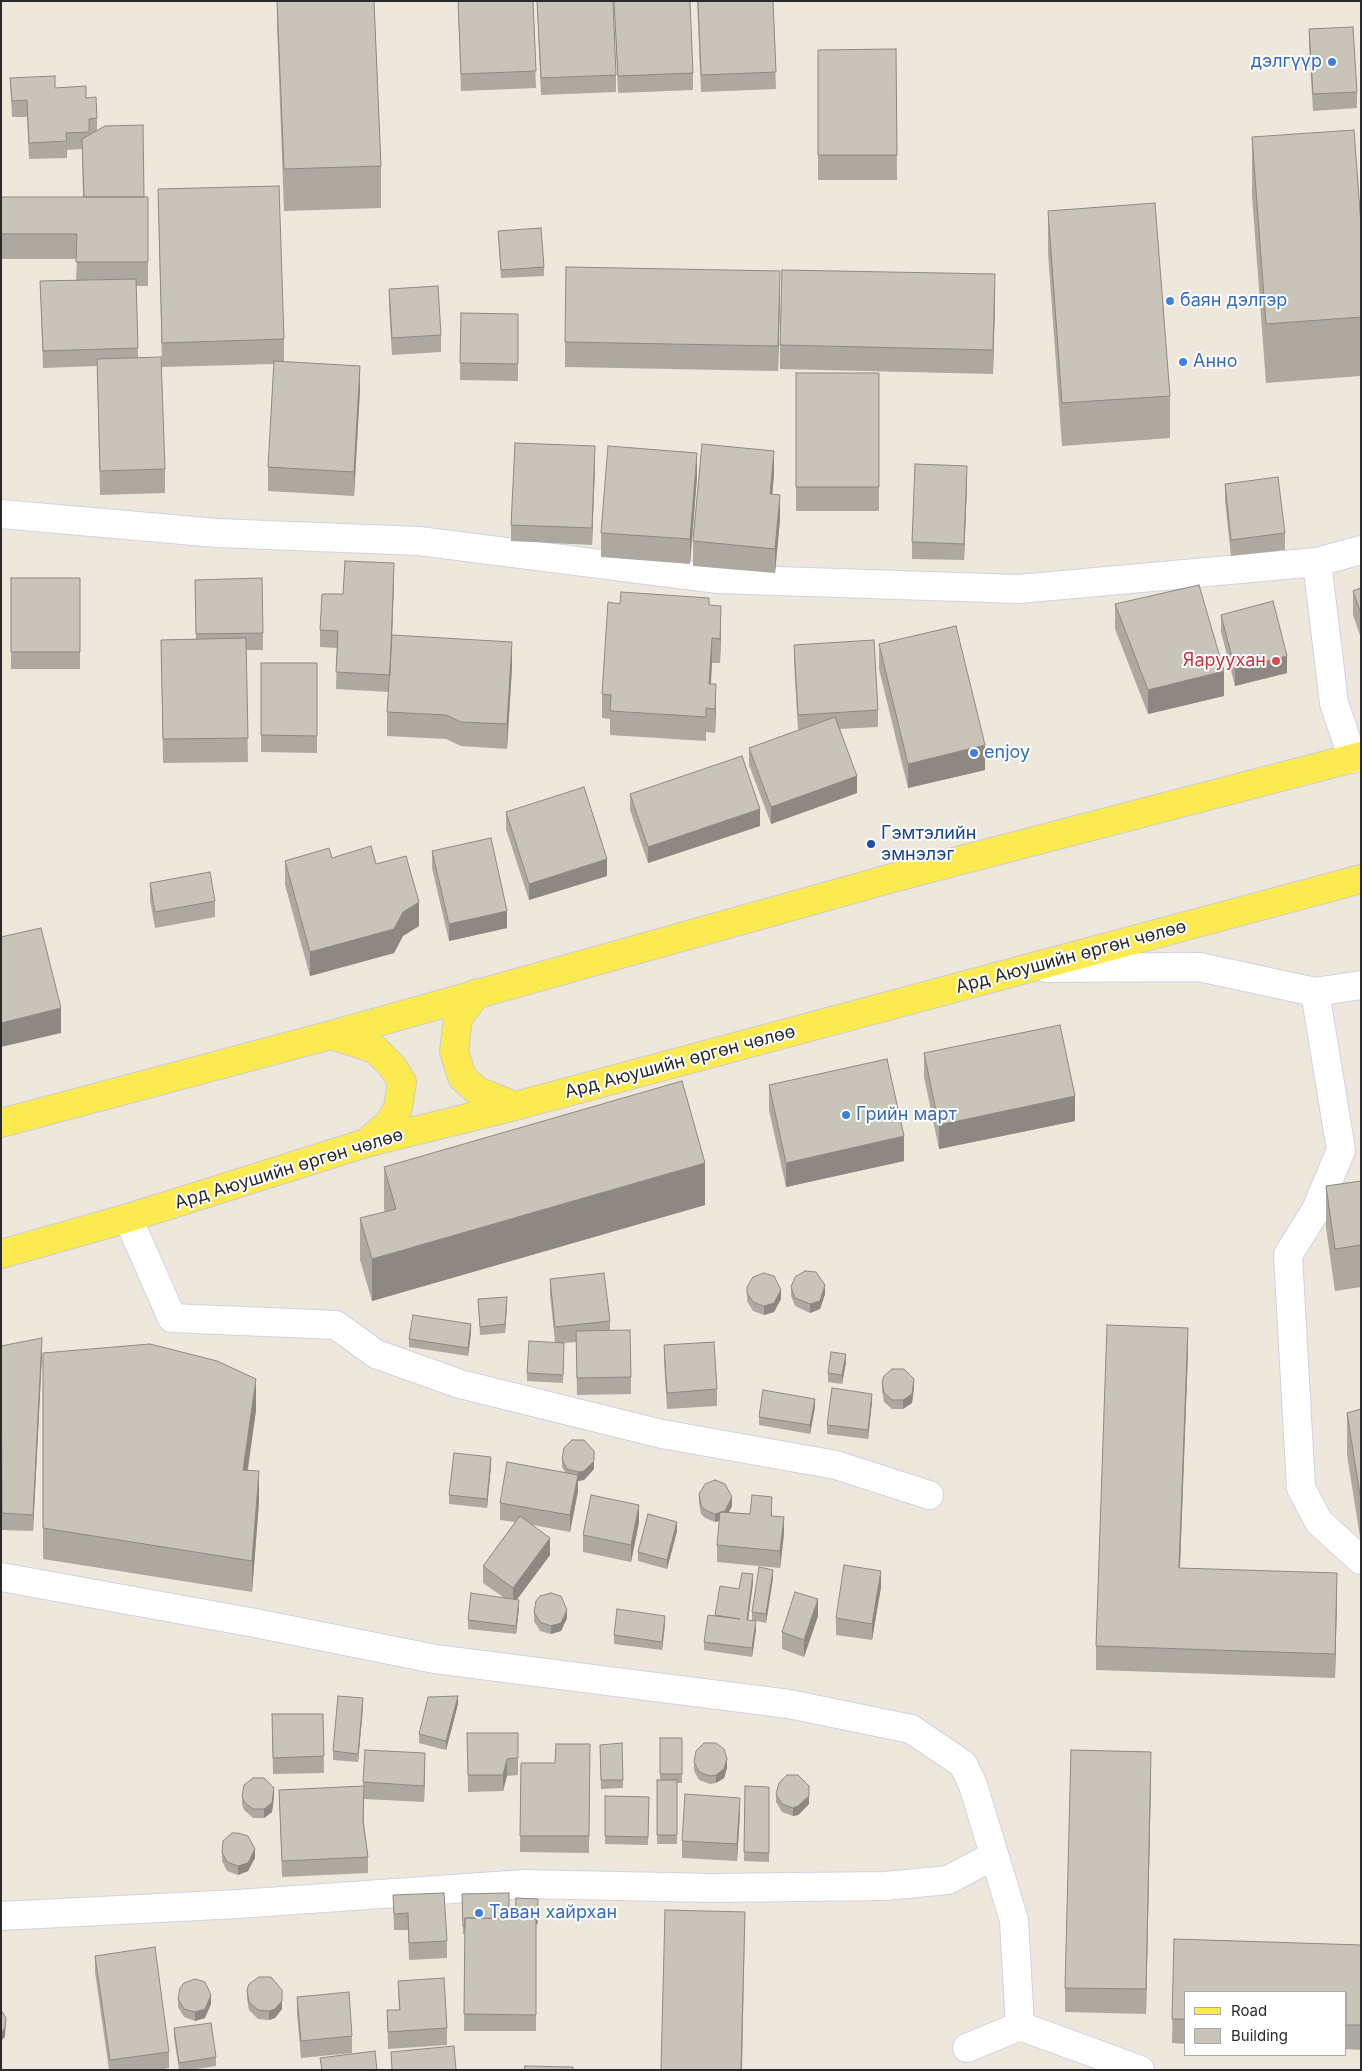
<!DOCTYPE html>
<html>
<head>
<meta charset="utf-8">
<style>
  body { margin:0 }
  #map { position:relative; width:1362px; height:2071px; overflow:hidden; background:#ede8db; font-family:Inter,sans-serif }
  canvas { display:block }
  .frame { position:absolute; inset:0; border:2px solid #2a2a2a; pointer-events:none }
  .legend { position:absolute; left:1184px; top:1991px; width:162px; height:65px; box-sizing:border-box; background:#fff; border:1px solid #aaa; margin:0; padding:6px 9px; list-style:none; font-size:15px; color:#2a2a2a }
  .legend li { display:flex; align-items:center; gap:10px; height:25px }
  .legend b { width:25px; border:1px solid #aaa }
</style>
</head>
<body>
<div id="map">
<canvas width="1362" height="2071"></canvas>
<div class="frame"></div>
<ul class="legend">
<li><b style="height:6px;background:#fcea51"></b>Road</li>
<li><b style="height:14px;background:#c9c4ba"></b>Building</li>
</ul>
</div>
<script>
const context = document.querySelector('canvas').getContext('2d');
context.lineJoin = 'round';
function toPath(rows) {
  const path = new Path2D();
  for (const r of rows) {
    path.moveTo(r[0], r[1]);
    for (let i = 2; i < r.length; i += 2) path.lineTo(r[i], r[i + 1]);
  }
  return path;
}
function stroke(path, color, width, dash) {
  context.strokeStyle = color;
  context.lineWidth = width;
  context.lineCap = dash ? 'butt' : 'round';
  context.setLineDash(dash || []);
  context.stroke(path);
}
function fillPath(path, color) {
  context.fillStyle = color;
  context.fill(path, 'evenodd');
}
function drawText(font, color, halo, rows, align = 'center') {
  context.font = font + ' Inter,sans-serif';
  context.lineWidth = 4;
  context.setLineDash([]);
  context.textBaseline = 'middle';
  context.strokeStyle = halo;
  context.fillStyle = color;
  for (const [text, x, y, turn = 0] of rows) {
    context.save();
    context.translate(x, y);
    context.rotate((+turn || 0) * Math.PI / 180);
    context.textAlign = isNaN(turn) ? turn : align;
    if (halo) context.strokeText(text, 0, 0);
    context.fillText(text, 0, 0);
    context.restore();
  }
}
const minor = toPath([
  [1,514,217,533,419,541,718,579,1019,589,1317,562],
  [1353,759,1334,703,1317,562,1361,550],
  [1046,968,1199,967,1315,992,1361,985],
  [1315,992,1341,1150,1316,1210,1288,1255,1301,1488,1319,1522,1361,1560],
  [128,1218,172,1318,336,1325,376,1354,460,1384,662,1434,836,1465,929,1495],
  [1,1577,255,1623,435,1659,789,1704,911,1729,963,1764,973,1785,1014,1920,1020,2026,1140,2070],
  [1,1916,238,1904,524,1884,712,1888,885,1886,948,1880,993,1856],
  [967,2048,1020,2026]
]);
const primary = toPath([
  [477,993,458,1018,454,1051,462,1077,477,1091,515,1106],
  [331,1035,375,1049,392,1066,402,1082,398,1108,389,1123,367,1142],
  [1,1123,331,1035,896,877,1361,756],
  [1,1254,128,1218,366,1143,515,1106,1361,879]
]);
const wall = toPath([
  [277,1,374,1,381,166,381,208,284,211,277,25],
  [458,1,533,1,536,88,461,91],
  [537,1,616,75,616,92,541,95],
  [614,1,693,73,693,90,618,93],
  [697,1,773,1,776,89,701,92],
  [1309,29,1357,92,1357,108,1313,111,1309,46],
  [896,49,897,180,818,180,818,50],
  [10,78,55,88,86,98,97,118,97,130,144,197,148,197,148,286,136,286,138,358,165,469,165,493,100,495,97,366,43,368,40,281,76,280,77,259,1,259,1,197,83,197,82,149,67,150,67,158,29,159,27,117,12,117],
  [1252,137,1361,225,1361,376,1266,383,1252,196],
  [158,189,284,339,284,361,360,390,354,496,268,491,268,467,274,364,162,367],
  [1048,211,1170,396,1170,438,1062,446,1048,253],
  [498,231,544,267,544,276,501,278],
  [389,289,441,335,441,352,392,355,389,306],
  [780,295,778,371,565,367,565,342],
  [995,299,993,374,780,369,780,345],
  [461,313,518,314,518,381,460,380],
  [796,373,879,373,879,511,796,511],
  [595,463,592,545,511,541,511,525],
  [774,475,772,494,780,519,775,573,693,566,693,541],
  [697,477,690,564,601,557,601,533],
  [967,483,964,560,912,559,912,542],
  [1225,484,1285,533,1285,550,1231,556,1225,501],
  [11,578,80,578,80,669,11,669],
  [195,580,263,633,263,650,246,650,248,762,163,763,161,640,196,639],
  [394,580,392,635,512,667,507,749,461,746,446,739,387,736,387,712,389,692,336,689,337,648,320,647,320,630,343,594],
  [1361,588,1361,638,1353,615,1353,591],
  [620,604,709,605,721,630,720,663,712,663,711,684,716,709,715,733,706,732,706,741,610,735,610,719,602,718,602,694],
  [1115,604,1224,696,1148,714,1115,629],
  [1221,615,1287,673,1235,686,1221,632],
  [879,644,985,770,908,788,879,669],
  [794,645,878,710,878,727,840,729,857,793,771,824,749,765,749,748,798,730,794,662],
  [261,663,317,663,317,753,261,752],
  [630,794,760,826,648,863,630,810],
  [506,812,607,876,529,900,506,829],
  [432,851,507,928,449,941,432,868],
  [332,858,419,926,403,936,394,953,310,976,285,885,285,861],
  [150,883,215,901,215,917,155,928,150,900],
  [924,1053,1075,1121,939,1149,924,1077],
  [769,1085,904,1161,786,1187,769,1110],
  [384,1167,705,1205,372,1301,360,1260,360,1218,385,1212,384,1209],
  [1361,1181,1361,1287,1335,1291,1326,1228,1326,1186],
  [550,1279,610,1321,610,1330,631,1377,631,1394,577,1395,576,1342,564,1343,563,1383,527,1381,527,1373,555,1342,550,1295],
  [747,1287,781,1299,774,1312,764,1315,753,1311,747,1301],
  [791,1287,825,1294,820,1309,810,1313,795,1306,791,1296],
  [478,1299,507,1305,505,1333,480,1335],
  [471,1333,468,1356,409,1347,409,1339],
  [664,1345,717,1389,717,1406,667,1409,664,1362],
  [1,1346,42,1355,33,1531,2,1530],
  [1188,1352,1180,1568,1337,1598,1335,1678,1096,1670,1096,1646],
  [43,1353,256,1410,248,1470,259,1502,252,1592,43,1559],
  [846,1362,842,1384,828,1382,828,1373],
  [882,1382,914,1388,912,1403,903,1409,892,1409,884,1402,882,1390],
  [872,1402,868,1439,827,1434,827,1425],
  [815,1407,810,1434,759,1425,759,1417],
  [1361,1409,1361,1543,1347,1455,1347,1413],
  [562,1459,594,1469,584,1480,578,1481,578,1491,570,1532,533,1525,550,1555,517,1599,519,1608,516,1634,468,1629,468,1620,503,1597,483,1583,483,1566,515,1522,500,1520,500,1503,565,1472,562,1467],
  [491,1466,487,1508,449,1504,449,1495],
  [699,1494,732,1506,729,1512,772,1516,784,1534,780,1568,717,1562,717,1545,720,1521,715,1522,705,1518,701,1514,699,1503],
  [639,1522,631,1562,583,1552,583,1535],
  [677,1531,667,1569,638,1561,638,1552],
  [773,1578,766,1623,752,1620,752,1612],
  [753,1583,748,1620,756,1630,752,1657,704,1650,704,1642,715,1616,720,1586,739,1589],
  [881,1587,872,1640,836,1635,836,1618],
  [534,1612,567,1618,561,1631,551,1634,540,1631,534,1621],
  [818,1616,804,1657,782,1649,782,1632],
  [665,1624,662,1650,614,1644,614,1635],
  [458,1704,446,1750,419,1743,419,1734],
  [363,1707,358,1762,333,1760,333,1751],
  [272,1714,323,1714,324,1773,273,1774],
  [467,1733,518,1733,518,1775,507,1776,503,1791,468,1792],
  [660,1738,682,1738,682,1783,677,1783,677,1844,657,1844,657,1780,660,1780],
  [590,1744,589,1853,520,1852,521,1763,555,1763],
  [600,1745,623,1780,623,1788,601,1789],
  [694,1762,727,1768,724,1778,716,1783,710,1784,699,1780,694,1771],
  [425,1770,424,1802,364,1799,364,1824,368,1857,368,1873,282,1877,279,1790,363,1786,363,1782],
  [1151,1776,1146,2014,1065,2012,1065,1988],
  [745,1786,769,1787,769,1862,744,1861],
  [776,1794,809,1804,798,1815,793,1816,782,1812,776,1802],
  [242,1796,274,1797,272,1812,264,1818,253,1818,244,1810,242,1804],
  [605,1796,649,1797,648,1845,605,1844],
  [740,1814,737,1861,682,1858,682,1841],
  [222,1852,255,1858,248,1871,238,1875,227,1871,222,1861],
  [462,1894,509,1919,515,1919,538,1899,536,1932,536,2031,464,2031,465,1934,463,1934],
  [393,1895,447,1941,447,1958,409,1960,408,1930,394,1930],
  [1174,1939,1361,1945,1361,2050,1346,2049,1346,1992,1186,1992,1186,2044,1172,2043],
  [95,1956,169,2052,169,2068,158,2070,109,2070,95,1972],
  [398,1981,447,2028,447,2045,388,2049,387,2010,399,2010],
  [247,1990,282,1998,282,2009,275,2018,269,2020,258,2019,249,2010,247,1999],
  [297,1997,352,2036,352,2053,301,2058,297,2014],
  [178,1999,211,2004,205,2018,195,2021,184,2017,178,2007],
  [174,2028,216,2057,216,2066,190,2070,179,2070,174,2037]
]);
const shadedWall = toPath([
  [780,271,780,295,778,371,778,346],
  [995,274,995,299,993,374,993,350],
  [360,366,360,390,354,496,354,472],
  [595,446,595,463,592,545,592,528],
  [774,451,774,475,770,518,770,494],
  [697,453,697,477,690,564,690,539],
  [967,466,967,483,964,560,964,544],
  [780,495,780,519,775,573,775,549],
  [394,563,394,580,390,692,390,675],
  [721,606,721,630,720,663,720,639],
  [712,638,712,663,709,708,709,684],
  [512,642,512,667,507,749,507,724],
  [1287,656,1287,673,1235,686,1235,669],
  [1224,671,1224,696,1148,714,1148,690],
  [716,684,716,709,715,733,715,709],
  [985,745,985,770,908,788,908,764],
  [857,776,857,793,771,824,771,807],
  [760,809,760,826,648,863,648,847],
  [607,859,607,876,529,900,529,884],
  [419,902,419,926,403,936,394,953,310,976,310,952,403,912],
  [507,911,507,928,449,941,449,924],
  [61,1008,61,1033,1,1047,1,1023],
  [1075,1096,1075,1121,939,1149,939,1125],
  [904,1136,904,1161,786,1187,786,1163],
  [705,1163,705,1205,372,1301,372,1259],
  [825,1285,825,1294,820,1309,810,1313,810,1304],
  [781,1290,781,1299,774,1312,764,1315,764,1306],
  [507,1297,507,1305,505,1333,505,1324],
  [471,1324,471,1333,468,1356,468,1348],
  [1188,1328,1188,1352,1179,1592,1179,1568],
  [42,1338,42,1355,33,1531,33,1515],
  [846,1354,846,1362,842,1384,842,1375],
  [256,1379,256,1410,243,1501,243,1470],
  [914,1379,914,1388,912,1403,903,1409,903,1400],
  [872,1394,872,1402,868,1439,868,1430],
  [815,1399,815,1407,810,1434,810,1425],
  [491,1457,491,1466,487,1508,487,1499],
  [594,1461,594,1469,584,1480,578,1481,578,1491,570,1532,570,1515,578,1472],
  [259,1471,259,1502,252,1592,252,1561],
  [732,1497,732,1506,725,1519,715,1522,715,1514],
  [772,1497,772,1514,771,1533,771,1516],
  [639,1505,639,1522,631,1562,631,1545],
  [784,1517,784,1534,780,1568,780,1551],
  [677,1522,677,1531,667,1569,667,1560],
  [550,1538,550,1555,513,1605,513,1588],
  [773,1570,773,1578,766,1623,766,1614],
  [881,1571,881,1587,872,1640,872,1624],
  [1337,1573,1337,1598,1335,1678,1335,1654],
  [753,1574,753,1583,747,1629,747,1620],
  [818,1599,818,1616,804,1657,804,1640],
  [519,1600,519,1608,516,1634,516,1626],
  [567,1610,567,1618,561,1631,551,1634,551,1626],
  [665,1616,665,1624,662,1650,662,1642],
  [756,1621,756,1630,752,1657,752,1648],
  [458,1696,458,1704,446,1750,446,1741],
  [363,1698,363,1707,358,1762,358,1754],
  [1151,1752,1151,1776,1146,2014,1146,1989],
  [425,1753,425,1770,424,1802,424,1786],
  [507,1759,507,1776,503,1791,503,1775],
  [727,1759,727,1768,724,1778,716,1783,716,1775],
  [274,1788,274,1797,272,1812,264,1818,264,1809],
  [809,1796,809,1804,798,1815,793,1816,793,1808],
  [740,1798,740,1814,737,1861,737,1844],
  [255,1849,255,1858,248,1871,238,1875,238,1866],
  [745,1912,742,2070,741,2070],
  [282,1990,282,2009,275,2018,269,2020,269,2011],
  [211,1995,211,2004,205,2018,195,2021,195,2012],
  [6,2018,5,2037,1,2041,1,2033]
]);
const building = toPath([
  [277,1,374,1,381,166,284,169,277,1],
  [458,1,533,1,536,71,461,74,458,1],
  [537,1,613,1,616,75,541,78,537,1],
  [614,1,690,1,693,73,618,76,614,1],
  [698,1,773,1,776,72,701,75,698,1],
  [1353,27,1357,92,1313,94,1309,29,1353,27],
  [896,49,897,155,818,155,818,50,896,49],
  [55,76,55,88,86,86,86,98,96,97,97,118,89,119,89,132,66,133,67,141,29,143,27,100,12,101,10,78,55,76],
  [143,125,144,197,84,197,82,139,105,126,143,125],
  [1354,130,1361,225,1361,317,1266,324,1252,137,1354,130],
  [279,186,284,339,162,343,158,189,279,186],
  [1,197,148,197,148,262,76,262,77,234,1,234,1,197],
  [1155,203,1170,396,1062,403,1048,211,1155,203],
  [541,228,544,267,501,270,498,231,541,228],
  [566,267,780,271,778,346,565,342,566,267],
  [782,270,995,274,993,350,780,345,782,270],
  [136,279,138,348,43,351,40,281,136,279],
  [438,286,441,335,392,338,389,289,438,286],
  [461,313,518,314,518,364,460,363,461,313],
  [161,357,165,469,100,471,97,359,161,357],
  [274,361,360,366,354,472,268,467,274,361],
  [796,373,879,373,879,487,796,487,796,373],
  [515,443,595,446,592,528,511,525,515,443],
  [702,444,774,451,770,494,780,495,775,549,693,541,702,444],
  [608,446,697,453,690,539,601,533,608,446],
  [915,464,967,466,964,544,912,542,915,464],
  [1278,477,1285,533,1231,540,1225,484,1278,477],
  [345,561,394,563,390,675,336,672,338,631,320,630,322,594,343,594,345,561],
  [11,578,80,578,80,652,11,652,11,578],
  [262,578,263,633,196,634,195,580,262,578],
  [1199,585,1224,671,1148,690,1115,604,1199,585],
  [1361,588,1361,614,1353,591,1361,588],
  [621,592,709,598,709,605,721,606,720,639,712,638,709,684,716,684,715,709,706,708,706,717,610,711,611,695,602,694,608,602,620,604,621,592],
  [1273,601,1287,656,1235,669,1221,615,1273,601],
  [956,626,985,745,908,764,879,644,956,626],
  [392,635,512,642,507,724,461,722,446,715,387,712,392,635],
  [246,638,248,738,163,739,161,640,246,638],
  [874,640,878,710,798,715,794,645,874,640],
  [261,663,317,663,317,736,261,735,261,663],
  [835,717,857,776,771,807,749,748,835,717],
  [742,756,760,809,648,847,630,794,742,756],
  [584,787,607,859,529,884,506,812,584,787],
  [491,838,507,911,449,924,432,851,491,838],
  [371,846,376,864,406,856,419,902,403,912,394,929,310,952,285,861,329,848,332,858,371,846],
  [210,872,215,901,155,912,150,883,210,872],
  [41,928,61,1008,1,1023,1,937,41,928],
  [1060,1025,1075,1096,939,1125,924,1053,1060,1025],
  [887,1059,904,1136,786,1163,769,1085,887,1059],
  [682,1081,705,1163,372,1259,360,1218,396,1209,384,1167,682,1081],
  [1361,1181,1361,1245,1335,1249,1326,1186,1361,1181],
  [805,1271,816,1272,825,1285,820,1301,810,1304,795,1298,791,1287,795,1277,805,1271],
  [604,1273,610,1321,555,1327,550,1279,604,1273],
  [764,1273,774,1276,781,1290,774,1303,764,1306,753,1302,747,1293,747,1287,753,1277,764,1273],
  [507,1297,505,1324,480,1327,478,1299,507,1297],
  [413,1315,471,1324,468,1348,409,1339,413,1315],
  [1107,1325,1188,1328,1179,1568,1337,1573,1335,1654,1096,1646,1107,1325],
  [630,1330,631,1377,577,1378,576,1331,630,1330],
  [42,1338,33,1515,2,1513,1,1346,42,1338],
  [529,1341,564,1343,563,1375,527,1373,529,1341],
  [714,1342,717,1389,667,1393,664,1345,714,1342],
  [150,1344,217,1361,256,1379,243,1470,259,1471,252,1561,43,1528,43,1353,150,1344],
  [831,1352,846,1354,842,1375,828,1373,831,1352],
  [892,1369,904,1369,914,1379,912,1394,903,1400,892,1400,884,1393,882,1382,884,1376,892,1369],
  [832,1388,872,1394,868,1430,827,1425,832,1388],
  [763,1390,815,1399,810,1425,759,1417,763,1390],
  [1361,1409,1361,1501,1347,1413,1361,1409],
  [572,1440,584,1440,594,1451,594,1461,584,1471,578,1472,567,1469,562,1459,564,1448,572,1440],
  [454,1453,491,1457,487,1499,449,1495,454,1453],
  [507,1462,578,1475,570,1515,500,1503,507,1462],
  [715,1480,725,1484,732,1497,725,1511,715,1514,705,1510,701,1505,699,1494,705,1484,715,1480],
  [591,1495,639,1505,631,1545,583,1535,591,1495],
  [752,1495,772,1497,771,1516,784,1517,780,1551,717,1545,720,1512,750,1514,752,1495],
  [648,1514,677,1522,667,1560,638,1552,648,1514],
  [520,1516,550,1538,513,1588,483,1566,520,1516],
  [844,1565,881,1571,872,1624,836,1618,844,1565],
  [759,1567,773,1570,766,1614,752,1612,759,1567],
  [742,1573,753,1574,747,1620,756,1621,752,1648,704,1642,708,1615,740,1619,715,1615,720,1586,739,1589,742,1573],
  [795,1592,818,1599,804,1640,782,1632,795,1592],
  [471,1593,519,1600,516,1626,468,1620,471,1593],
  [551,1593,561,1596,567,1610,561,1623,551,1626,540,1622,534,1612,536,1601,540,1596,551,1593],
  [617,1609,665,1616,662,1642,614,1635,617,1609],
  [338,1696,363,1698,358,1754,333,1751,338,1696],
  [458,1696,446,1741,419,1734,428,1697,458,1696],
  [272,1714,323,1714,324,1756,273,1758,272,1714],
  [467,1733,518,1733,518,1758,507,1759,503,1775,468,1775,467,1733],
  [660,1738,682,1738,682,1774,660,1774,660,1738],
  [622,1743,623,1780,601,1780,600,1745,622,1743],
  [704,1743,716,1743,724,1749,727,1759,724,1769,716,1775,710,1776,699,1772,694,1762,696,1751,704,1743],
  [556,1744,590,1744,589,1836,520,1836,521,1763,555,1763,556,1744],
  [365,1750,425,1753,424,1786,363,1782,365,1750],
  [1071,1750,1151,1752,1146,1989,1065,1988,1071,1750],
  [787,1775,798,1775,809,1786,809,1796,798,1806,793,1808,782,1804,776,1794,779,1783,787,1775],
  [253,1778,264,1778,274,1788,272,1803,264,1809,253,1809,244,1802,242,1796,244,1785,253,1778],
  [657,1780,677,1780,677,1835,657,1835,657,1780],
  [364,1786,363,1821,368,1857,282,1861,279,1790,364,1786],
  [745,1786,769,1787,769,1853,744,1852,745,1786],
  [685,1794,740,1798,737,1844,682,1841,685,1794],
  [605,1796,649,1797,648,1837,605,1836,605,1796],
  [232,1833,238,1833,248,1836,255,1849,248,1863,238,1866,227,1862,222,1852,223,1841,232,1833],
  [444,1893,447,1941,409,1943,408,1913,394,1914,393,1895,444,1893],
  [509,1893,509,1919,465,1918,465,1926,463,1926,462,1894,509,1893],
  [516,1898,538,1899,537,1924,536,1919,515,1919,516,1898],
  [665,1910,745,1912,741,2070,661,2070,665,1910],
  [465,1918,536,1919,536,2015,464,2014,465,1918],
  [1174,1939,1361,1945,1361,2025,1346,2025,1346,1992,1186,1992,1186,2019,1172,2019,1174,1939],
  [155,1947,169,2052,110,2060,95,1956,155,1947],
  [259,1977,271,1977,282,1990,282,2001,275,2009,269,2011,258,2010,249,2002,247,1990,249,1984,259,1977],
  [444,1978,447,2028,388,2032,387,2010,400,2010,398,1981,444,1978],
  [195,1979,205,1982,211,1995,205,2009,195,2012,184,2009,178,1999,180,1988,184,1983,195,1979],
  [349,1992,352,2036,301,2041,297,1997,349,1992],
  [1,2010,6,2018,5,2028,1,2033,1,2010],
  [211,2023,216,2057,179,2063,174,2028,211,2023],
  [454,2046,456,2070,392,2070,391,2052,454,2046],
  [375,2051,377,2070,322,2070,320,2058,375,2051],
  [525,2066,573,2067,573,2070,524,2070,525,2066]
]);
const markers = [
  [1332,62,5,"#3f7fe0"],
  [1170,301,5,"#3f7fe0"],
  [1183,362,5,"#3f7fe0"],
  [1276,661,5,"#e0444e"],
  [974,753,5,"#3f7fe0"],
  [871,844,5,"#1a4fb4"],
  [846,1115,5,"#3f7fe0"],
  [479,1913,5,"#3f7fe0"]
];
const shopNames = [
  ["дэлгүүр",1322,62,"right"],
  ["баян дэлгэр",1180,301],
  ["Анно",1193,362],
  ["enjoy",984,753],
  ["Грийн март",856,1115],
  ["Таван хайрхан",489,1913]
];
const healthNames = [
  ["Яаруухан",1266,661]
];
const transitNames = [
  ["Гэмтэлийн",881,834],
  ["эмнэлэг",881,855]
];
const streetNames = [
  ["Ард Аюушийн өргөн чөлөө",1071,957,-15],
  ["Ард Аюушийн өргөн чөлөө",680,1062,-15],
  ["Ард Аюушийн өргөн чөлөө",289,1169,-17]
];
stroke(minor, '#d0d1e4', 30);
stroke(primary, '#ccc', 30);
stroke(minor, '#fff', 28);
stroke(primary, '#fcea51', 28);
fillPath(wall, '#ada9a0');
fillPath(shadedWall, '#8d8982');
fillPath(building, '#c9c4ba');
stroke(building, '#8d8982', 1);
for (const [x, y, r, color] of markers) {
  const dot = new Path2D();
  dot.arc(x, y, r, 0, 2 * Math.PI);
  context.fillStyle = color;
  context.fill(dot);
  stroke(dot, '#fff', 2);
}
drawText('18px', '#366cbe', '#fff', shopNames, 'left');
drawText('18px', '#be3a42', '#fff', healthNames, 'right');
drawText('18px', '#164399', '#fff', transitNames, 'left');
drawText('18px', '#2a2a2a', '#fff', streetNames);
</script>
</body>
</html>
